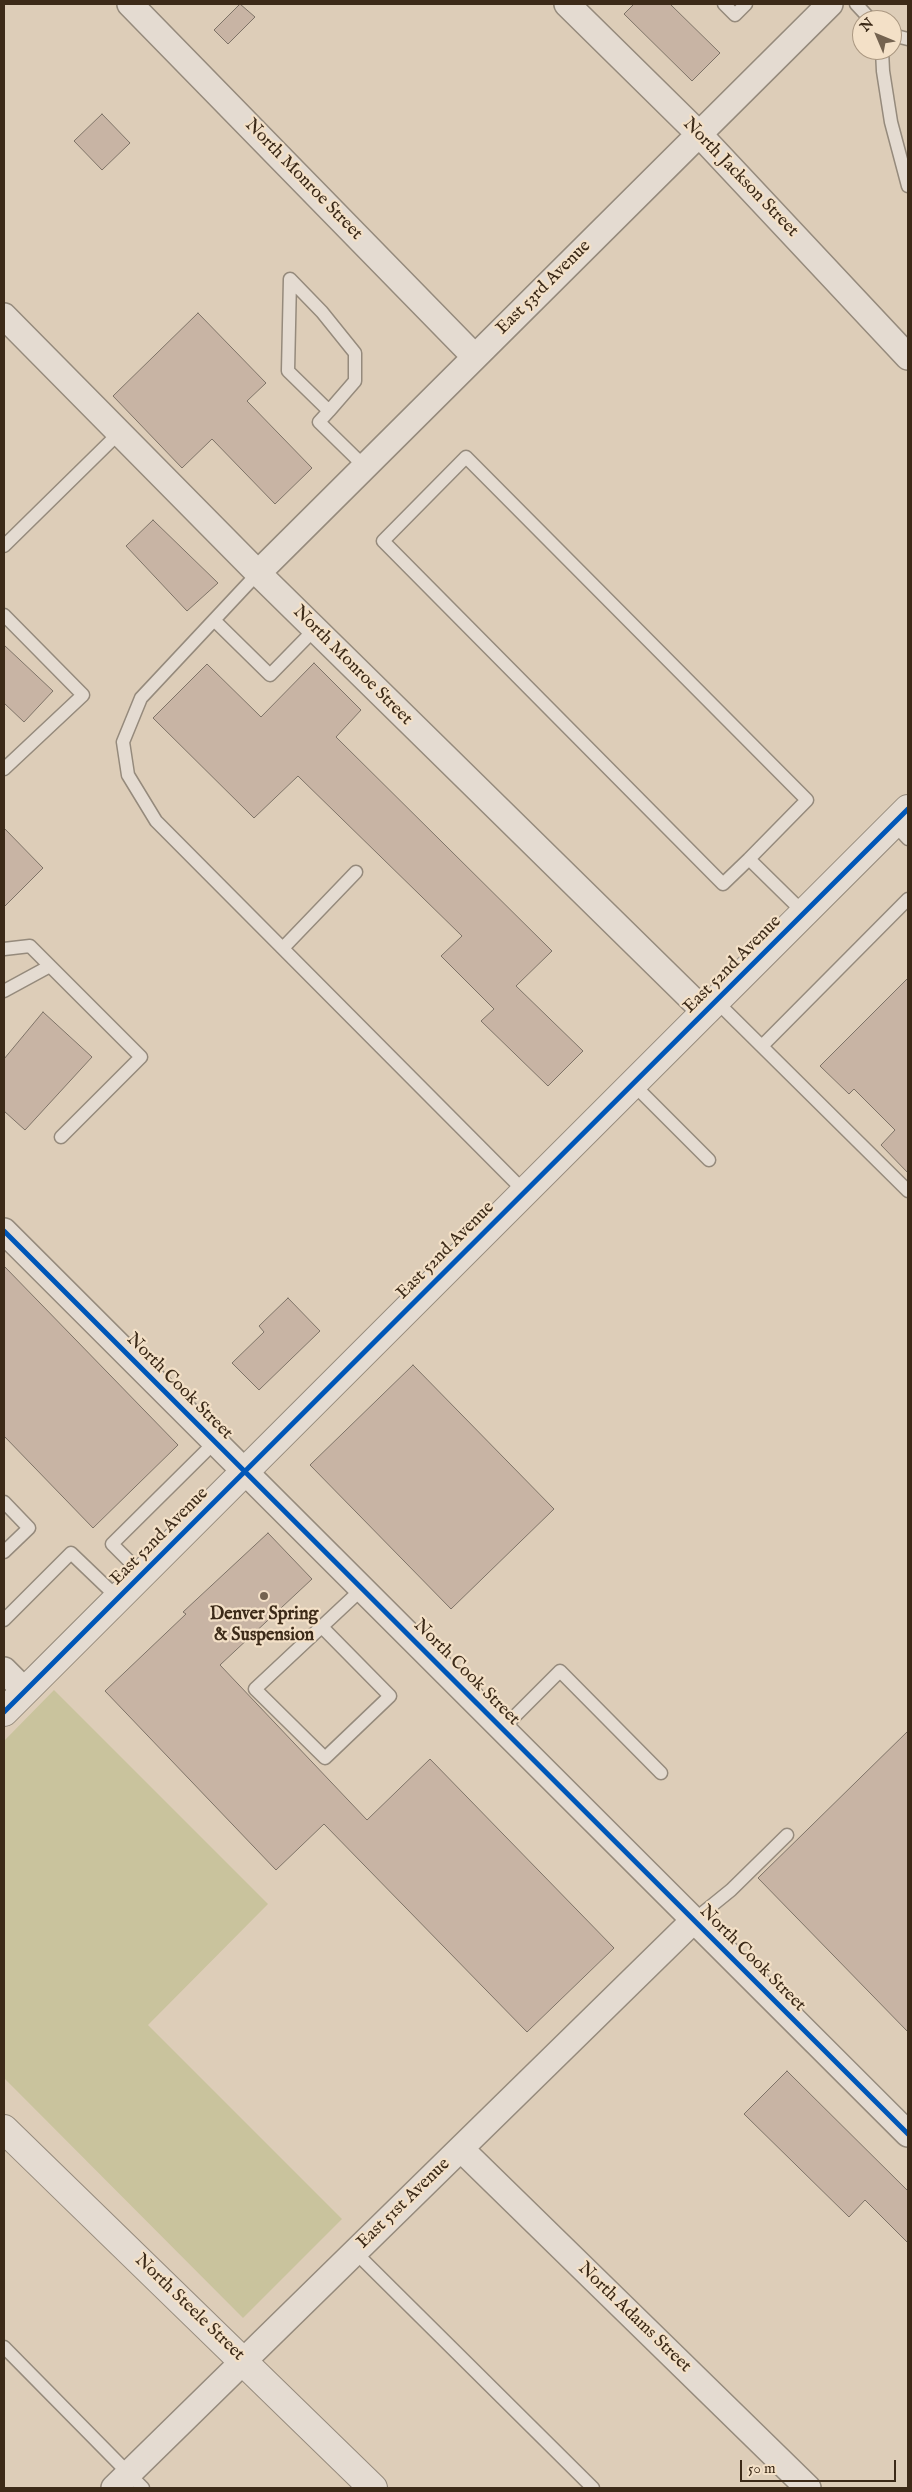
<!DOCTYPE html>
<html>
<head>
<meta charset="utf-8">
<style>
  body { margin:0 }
  #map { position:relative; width:912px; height:2492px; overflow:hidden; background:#ddcdb8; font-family:"IM FELL English",serif }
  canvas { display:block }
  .frame { position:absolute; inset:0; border:5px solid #3c2a18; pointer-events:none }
  .north { position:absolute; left:852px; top:10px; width:50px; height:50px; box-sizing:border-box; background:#f3e0c7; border:1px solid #aa9781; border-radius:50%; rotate:315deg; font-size:14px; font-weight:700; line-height:20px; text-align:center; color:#3c2a18 }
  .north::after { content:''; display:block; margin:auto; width:18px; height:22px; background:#746350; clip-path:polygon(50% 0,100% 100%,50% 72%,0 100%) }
  .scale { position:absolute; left:740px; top:2460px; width:156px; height:22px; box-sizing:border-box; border:2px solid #3c2a18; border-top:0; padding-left:6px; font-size:15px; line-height:18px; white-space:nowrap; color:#3c2a18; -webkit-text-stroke:4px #f3e0c7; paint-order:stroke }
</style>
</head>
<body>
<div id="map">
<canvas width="912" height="2492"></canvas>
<div class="frame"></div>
<div class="north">N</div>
<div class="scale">50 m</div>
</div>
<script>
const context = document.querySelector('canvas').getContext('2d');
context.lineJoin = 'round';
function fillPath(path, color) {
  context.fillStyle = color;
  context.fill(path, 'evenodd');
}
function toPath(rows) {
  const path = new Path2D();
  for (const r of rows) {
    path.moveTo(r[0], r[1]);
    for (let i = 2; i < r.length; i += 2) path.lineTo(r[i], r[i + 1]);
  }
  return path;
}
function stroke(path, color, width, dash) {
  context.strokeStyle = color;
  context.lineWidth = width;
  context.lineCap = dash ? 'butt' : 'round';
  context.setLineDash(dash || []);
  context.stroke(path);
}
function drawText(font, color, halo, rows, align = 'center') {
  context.font = font + ' "IM FELL English",serif';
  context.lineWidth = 4.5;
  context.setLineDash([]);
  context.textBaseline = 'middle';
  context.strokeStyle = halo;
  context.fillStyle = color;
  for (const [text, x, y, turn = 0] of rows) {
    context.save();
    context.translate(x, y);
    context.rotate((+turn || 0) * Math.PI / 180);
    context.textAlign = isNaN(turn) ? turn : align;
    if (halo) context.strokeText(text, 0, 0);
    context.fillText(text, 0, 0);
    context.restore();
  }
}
const green = toPath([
  [54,1690,268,1904,148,2025,342,2219,243,2318,4,2078,4,1741]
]);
const building = toPath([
  [240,4,255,17,228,44,214,30,240,4],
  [634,4,670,4,720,53,692,81,624,14,634,4],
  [102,114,130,143,102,170,74,141,102,114],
  [198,313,266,383,247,401,312,468,275,504,212,439,182,468,113,396,198,313],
  [153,520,218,583,187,611,126,546,153,520],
  [4,645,53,691,24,722,4,703,4,645],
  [314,663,361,710,336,737,552,951,516,986,583,1051,548,1086,481,1021,494,1009,441,956,462,936,298,776,254,818,153,718,207,664,261,717,314,663],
  [4,828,43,868,4,907,4,828],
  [908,978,908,1173,881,1145,895,1130,854,1089,849,1094,820,1066,908,978],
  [43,1012,92,1057,25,1130,4,1111,4,1059,43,1012],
  [4,1266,178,1445,93,1528,4,1436,4,1266],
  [288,1298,320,1331,259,1390,232,1363,264,1332,259,1326,288,1298],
  [413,1365,554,1509,451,1609,310,1465,413,1365],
  [268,1533,312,1579,220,1665,367,1820,430,1759,614,1948,527,2032,324,1824,276,1870,105,1691,186,1614,183,1612,268,1533],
  [908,1731,908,2032,758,1878,908,1731],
  [787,2071,908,2191,908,2243,865,2200,849,2217,744,2114,787,2071]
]);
const service = toPath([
  [724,4,735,15,746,4],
  [856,4,871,20],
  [892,35,908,39],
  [882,50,883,71,891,122,908,186],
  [329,411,288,371,290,279,322,312,355,353,355,381,329,411,319,422,365,467],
  [4,546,119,433],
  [258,573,141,698,123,742,128,775,156,821,525,1192],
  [4,615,83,695,4,769],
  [214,620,270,675,315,629],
  [894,824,908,839],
  [749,859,807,800,466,457,383,541,723,884,749,859,804,913],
  [283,948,356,872],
  [4,949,30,946,141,1057,61,1137],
  [4,991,50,966],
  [716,1001,908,1191],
  [762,1046,908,899],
  [633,1084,709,1160],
  [4,1502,29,1528,4,1552],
  [142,1574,112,1544,215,1442],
  [4,1620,71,1553,118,1598],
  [322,1627,390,1696,325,1758,255,1689,363,1588],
  [502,1729,560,1671,661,1773],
  [694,1920,731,1890,787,1835],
  [355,2252,593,2488],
  [4,2347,143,2488]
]);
const minor = toPath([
  [130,4,475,357],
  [567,4,699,134,908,357],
  [4,316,258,573,705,1012],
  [258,573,830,4],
  [4,1231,908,2134],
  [4,1670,25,1691],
  [461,2149,808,2488],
  [114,2488,694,1920]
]);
const tertiary = toPath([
  [4,1712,908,809],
  [4,2129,373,2488]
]);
const cycleway = toPath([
  [4,1231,908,2134],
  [4,1712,908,809]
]);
const markers = [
  [264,1596,5,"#746350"]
];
const streetNames = [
  ["North Jackson Street",740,178,46],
  ["North Monroe Street",303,180,46],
  ["East 53rd Avenue",544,288,-45],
  ["North Monroe Street",352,666,45],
  ["East 52nd Avenue",733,965,-45],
  ["East 52nd Avenue",446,1251,-45],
  ["North Cook Street",179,1387,45],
  ["East 52nd Avenue",160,1537,-45],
  ["North Cook Street",466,1673,45],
  ["North Cook Street",752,1959,45],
  ["East 51st Avenue",404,2204,-44],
  ["North Steele Street",189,2308,44],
  ["North Adams Street",634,2318,44]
];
const poiNames = [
  ["Denver Spring",264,1615],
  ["& Suspension",264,1636]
];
fillPath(green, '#c9c39d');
fillPath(building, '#c8b4a4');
stroke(building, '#7e7367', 1);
stroke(service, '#958a7c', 15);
stroke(minor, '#958a7c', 28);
stroke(tertiary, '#958a7c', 30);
stroke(service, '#e4dbd1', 12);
stroke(minor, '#e4dbd1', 25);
stroke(tertiary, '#e4dbd1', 28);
stroke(cycleway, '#0057b8', 5);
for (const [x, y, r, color] of markers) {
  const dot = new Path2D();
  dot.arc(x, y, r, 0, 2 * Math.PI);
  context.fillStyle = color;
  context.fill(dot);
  stroke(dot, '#f3e0c7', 2);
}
drawText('18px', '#3c2a18', '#f3e0c7', streetNames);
drawText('bold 18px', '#3c2a18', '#f3e0c7', poiNames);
</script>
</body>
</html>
